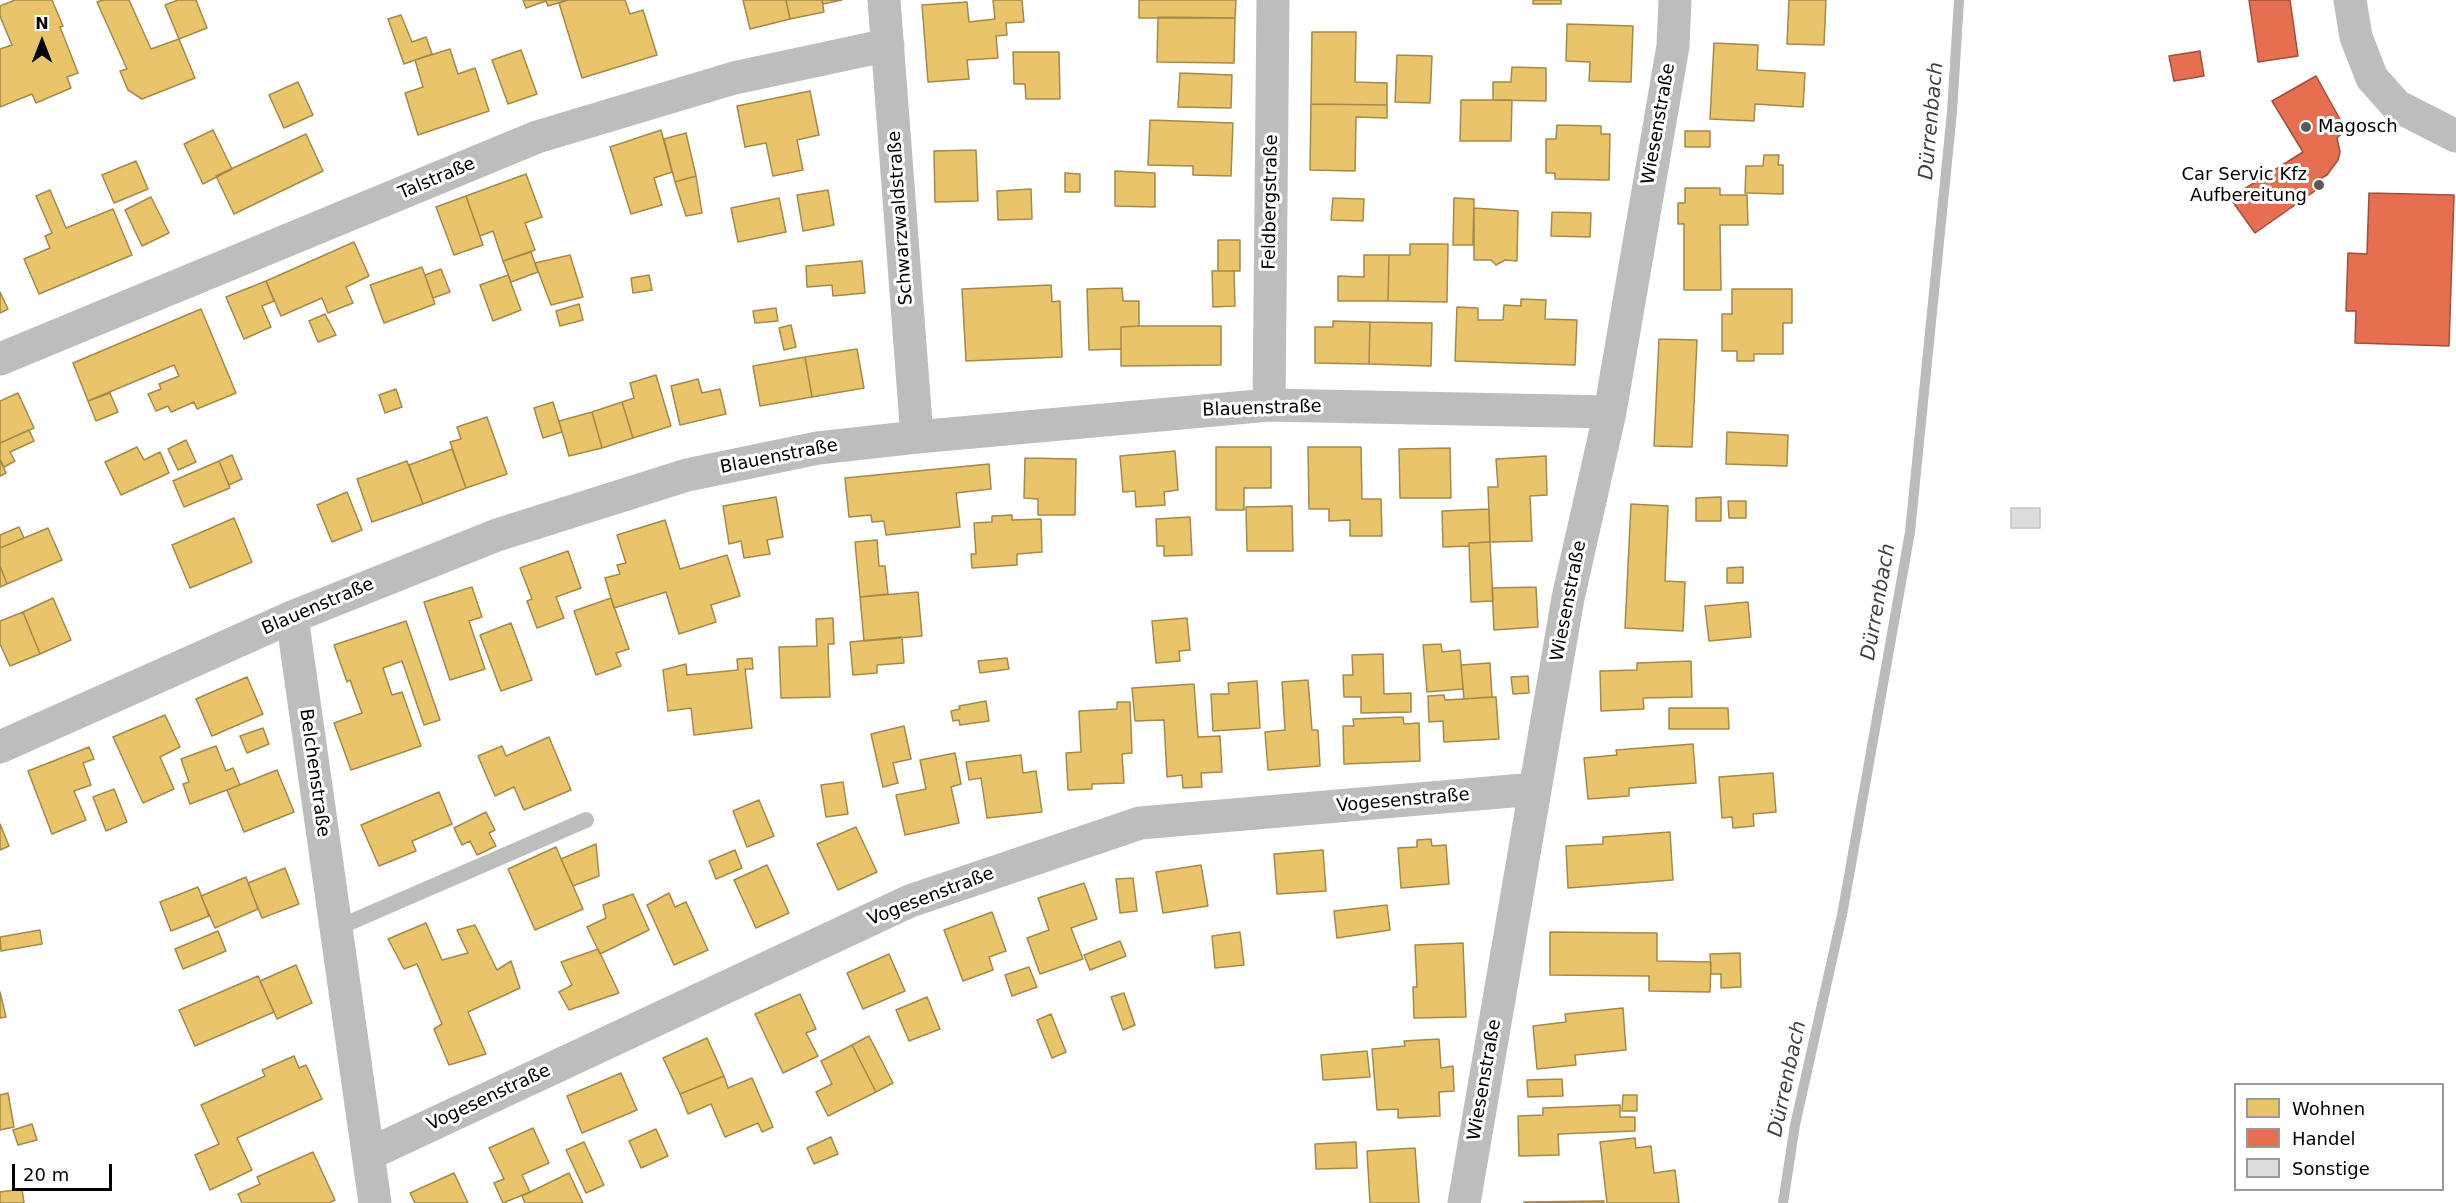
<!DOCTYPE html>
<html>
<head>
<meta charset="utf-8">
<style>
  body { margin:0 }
  #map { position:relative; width:2456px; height:1203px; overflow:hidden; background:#fff; font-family:"DejaVu Sans",sans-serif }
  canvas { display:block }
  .legend { position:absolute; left:2234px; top:1083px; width:210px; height:108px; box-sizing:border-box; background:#fff; border:2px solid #999; margin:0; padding:8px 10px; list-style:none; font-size:18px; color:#000 }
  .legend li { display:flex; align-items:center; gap:12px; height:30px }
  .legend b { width:30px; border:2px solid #999 }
  .north { position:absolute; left:12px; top:12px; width:60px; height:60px; -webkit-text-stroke:4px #fff; paint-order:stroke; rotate:0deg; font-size:16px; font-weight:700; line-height:24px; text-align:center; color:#000 }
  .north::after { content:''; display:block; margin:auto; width:21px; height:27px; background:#000; clip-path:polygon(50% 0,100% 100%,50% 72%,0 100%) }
  .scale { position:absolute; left:12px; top:1164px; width:100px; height:27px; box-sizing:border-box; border:3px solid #000; border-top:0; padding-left:8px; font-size:18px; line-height:21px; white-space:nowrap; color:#000; -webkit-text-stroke:4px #fff; paint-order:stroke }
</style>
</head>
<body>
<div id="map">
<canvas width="2456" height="1203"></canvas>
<ul class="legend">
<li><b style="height:16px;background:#e9c46a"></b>Wohnen</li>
<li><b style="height:16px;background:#e76f51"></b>Handel</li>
<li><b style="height:16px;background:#dcdcdc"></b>Sonstige</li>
</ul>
<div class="north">N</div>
<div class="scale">20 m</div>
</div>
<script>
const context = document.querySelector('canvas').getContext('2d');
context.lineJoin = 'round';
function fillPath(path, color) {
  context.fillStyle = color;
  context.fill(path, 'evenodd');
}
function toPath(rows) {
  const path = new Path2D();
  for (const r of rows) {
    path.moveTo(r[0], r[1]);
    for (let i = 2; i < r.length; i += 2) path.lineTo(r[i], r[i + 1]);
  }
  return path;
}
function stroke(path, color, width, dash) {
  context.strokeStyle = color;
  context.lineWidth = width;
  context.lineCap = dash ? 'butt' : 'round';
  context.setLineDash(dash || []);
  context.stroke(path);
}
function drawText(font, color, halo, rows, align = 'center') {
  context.font = font + ' "DejaVu Sans",sans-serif';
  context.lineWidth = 6;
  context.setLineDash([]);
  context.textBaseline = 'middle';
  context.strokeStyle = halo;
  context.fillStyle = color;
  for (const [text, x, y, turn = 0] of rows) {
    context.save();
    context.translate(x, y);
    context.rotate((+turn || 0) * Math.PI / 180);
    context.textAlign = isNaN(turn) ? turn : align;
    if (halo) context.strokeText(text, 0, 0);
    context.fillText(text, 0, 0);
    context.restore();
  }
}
const homes = toPath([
  [15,0,52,0,63,26,60,27,78,73,67,77,71,88,36,103,32,94,0,107,0,49,12,45,0,16,0,6,15,0],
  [103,0,129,0,151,49,179,39,195,78,142,99,128,90,120,71,127,69,97,2,103,0],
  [178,0,196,0,207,28,179,39,165,5,178,0],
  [523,0,568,0,548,6,546,1,526,8,523,0],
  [568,0,625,0,630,14,643,10,657,55,582,78,559,3,568,0],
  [743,0,786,0,790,19,750,29,743,0],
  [786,0,822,0,824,12,790,19,786,0],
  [822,0,842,0,823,4,822,0],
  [993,0,1022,0,1024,22,1006,23,1007,35,996,36,998,58,967,60,969,79,928,82,922,5,967,2,969,22,995,19,993,0],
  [1139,0,1236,0,1235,18,1139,18,1139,0],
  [1533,0,1561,0,1561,4,1533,4,1533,0],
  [1789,0,1826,0,1824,45,1787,44,1789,0],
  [401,15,412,42,426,37,432,54,404,64,388,19,401,15],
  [1158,17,1235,18,1234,63,1157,62,1158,17],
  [1567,24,1633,26,1631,82,1589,81,1590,62,1566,61,1567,24],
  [1312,32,1356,32,1355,82,1387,83,1387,105,1311,104,1312,32],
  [1714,43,1758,45,1757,70,1805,73,1803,107,1755,104,1754,121,1710,119,1714,43],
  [450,49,458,74,475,68,489,111,418,135,405,93,423,87,415,60,450,49],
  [521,50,537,94,508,104,492,60,521,50],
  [1013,52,1059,52,1060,99,1026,99,1025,84,1014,84,1013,52],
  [1397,55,1432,56,1430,103,1395,102,1397,55],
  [1512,67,1546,68,1546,101,1493,100,1493,82,1511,82,1512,67],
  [1180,73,1232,75,1231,108,1178,107,1180,73],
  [298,82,313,115,284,128,269,95,298,82],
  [810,91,819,135,797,140,803,170,773,176,766,143,745,147,737,106,810,91],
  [1461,100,1512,100,1511,141,1460,141,1461,100],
  [1311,104,1387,105,1387,118,1356,117,1355,171,1310,170,1311,104],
  [1150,120,1233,123,1231,176,1193,175,1193,166,1148,165,1150,120],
  [1557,125,1601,126,1601,134,1610,134,1609,180,1555,179,1555,173,1546,173,1546,139,1556,139,1557,125],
  [213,130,232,169,203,184,184,144,213,130],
  [661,130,672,172,654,178,662,205,631,214,610,147,661,130],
  [1685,131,1710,131,1710,147,1685,147,1685,131],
  [686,133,696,176,675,182,664,139,686,133],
  [306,134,323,171,234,214,216,176,306,134],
  [976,150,978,201,935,202,934,151,976,150],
  [1764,155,1779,155,1778,165,1783,165,1783,194,1745,193,1746,166,1763,166,1764,155],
  [136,161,148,189,114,203,102,175,136,161],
  [1115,171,1155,173,1155,207,1115,206,1115,171],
  [1065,173,1080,174,1080,192,1065,192,1065,173],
  [526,174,542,217,525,223,535,250,503,261,493,231,480,236,466,196,526,174],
  [696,176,702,213,686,216,675,182,696,176],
  [1685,188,1720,188,1720,195,1747,195,1748,225,1720,225,1721,290,1684,290,1684,224,1678,224,1678,203,1685,203,1685,188],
  [1031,189,1032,219,998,220,997,191,1031,189],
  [50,190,66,228,113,209,132,255,39,294,24,259,50,248,45,236,52,233,36,196,50,190],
  [828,190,834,225,803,231,797,195,828,190],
  [466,196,483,245,454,255,436,207,466,196],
  [151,197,169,233,142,246,125,210,151,197],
  [779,198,786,232,738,242,731,208,779,198],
  [1333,198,1364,199,1363,221,1331,220,1333,198],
  [1454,198,1474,199,1473,245,1453,245,1454,198],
  [1474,208,1518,211,1517,261,1505,260,1496,265,1491,260,1474,260,1474,208],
  [1552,212,1591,213,1590,237,1551,236,1552,212],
  [1218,240,1240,240,1240,271,1218,271,1218,240],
  [354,242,369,276,346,287,353,303,328,313,322,298,281,316,266,281,354,242],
  [1410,244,1448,244,1447,302,1388,301,1389,255,1410,255,1410,244],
  [531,252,538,272,511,282,503,261,531,252],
  [570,255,583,297,551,305,535,263,570,255],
  [1364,255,1389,255,1388,301,1338,301,1338,276,1364,277,1364,255],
  [862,261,865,293,833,296,832,285,807,287,806,266,862,261],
  [422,267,435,304,384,323,370,285,422,267],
  [441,269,450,292,433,298,425,275,441,269],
  [1212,271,1234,271,1235,306,1213,307,1212,271],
  [508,275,521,310,493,321,480,285,508,275],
  [649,275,652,290,633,293,631,278,649,275],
  [266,281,274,301,262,306,271,327,244,339,226,297,266,281],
  [1051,285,1052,302,1060,301,1062,357,966,361,962,289,1051,285],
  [1122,288,1123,301,1139,301,1139,326,1121,327,1121,349,1089,350,1087,289,1122,288],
  [1732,289,1792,289,1792,323,1783,323,1783,354,1754,354,1754,361,1737,361,1737,351,1722,351,1722,314,1732,314,1732,289],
  [0,292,8,309,0,313,0,292],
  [1521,299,1546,300,1545,319,1577,320,1575,365,1455,361,1457,307,1478,308,1478,320,1503,320,1504,305,1521,306,1521,299],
  [579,304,583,320,560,326,556,311,579,304],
  [776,308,778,321,755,323,753,311,776,308],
  [201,309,236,393,197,409,194,402,171,412,168,406,156,411,148,394,161,389,159,384,179,376,174,365,88,401,73,363,201,309],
  [325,314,336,335,318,342,309,321,325,314],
  [1333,321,1370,322,1369,364,1315,363,1315,327,1333,327,1333,321],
  [1370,322,1432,323,1431,366,1369,364,1370,322],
  [791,325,796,347,784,350,779,328,791,325],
  [1139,326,1221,326,1221,365,1121,366,1121,327,1139,326],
  [1659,339,1697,340,1692,447,1654,446,1659,339],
  [857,349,864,388,812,397,805,357,857,349],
  [805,357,812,397,760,406,753,366,805,357],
  [656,375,671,426,633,438,622,402,634,398,630,383,656,375],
  [698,379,702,393,720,389,726,414,680,425,671,386,698,379],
  [396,389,402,407,385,413,379,395,396,389],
  [18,393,34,428,0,443,0,401,18,393],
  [110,393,118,412,96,421,88,401,110,393],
  [553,402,562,432,543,438,534,408,553,402],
  [622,402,633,438,602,448,592,412,622,402],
  [592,412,602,448,569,456,559,421,592,412],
  [487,417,507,474,466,488,450,442,461,439,457,427,487,417],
  [29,430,34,441,10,452,15,461,4,467,0,459,0,443,29,430],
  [1727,432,1788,435,1787,466,1726,464,1727,432],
  [186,440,196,462,178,470,168,449,186,440],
  [137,447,144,460,160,452,169,473,121,495,105,462,137,447],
  [1216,447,1271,447,1271,488,1244,488,1244,510,1216,510,1216,447],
  [1308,447,1361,447,1362,499,1381,499,1382,536,1350,536,1350,520,1329,521,1329,509,1309,509,1308,447],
  [1450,448,1451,498,1400,498,1399,449,1450,448],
  [452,449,466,488,423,504,409,465,452,449],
  [1175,451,1178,490,1164,492,1165,505,1136,507,1135,491,1123,492,1120,456,1175,451],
  [232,455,242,479,229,485,219,461,232,455],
  [1546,456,1547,495,1530,496,1532,541,1490,542,1488,487,1498,487,1496,459,1546,456],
  [1025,458,1076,459,1075,515,1038,515,1038,499,1024,498,1025,458],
  [0,459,6,473,0,476,0,459],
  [219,461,230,488,184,507,173,481,219,461],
  [407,461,423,504,372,522,357,479,407,461],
  [989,464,991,489,956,493,960,527,886,535,884,521,872,522,871,515,849,517,845,478,989,464],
  [347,492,362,530,332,542,317,505,347,492],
  [776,497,783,537,767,540,770,554,744,558,741,541,729,544,723,506,776,497],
  [1721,497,1721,521,1696,521,1696,498,1721,497],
  [1728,501,1746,501,1746,518,1729,518,1728,501],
  [1631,504,1668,506,1665,581,1685,582,1683,631,1625,628,1631,504],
  [1292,506,1293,551,1247,551,1246,507,1292,506],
  [1489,509,1490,542,1469,543,1469,546,1443,547,1442,511,1489,509],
  [1012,515,1012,520,1041,519,1042,552,1017,554,1017,565,972,568,971,554,976,554,974,523,992,522,992,516,1012,515],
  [1190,517,1192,555,1164,556,1164,546,1157,546,1156,519,1190,517],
  [234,518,252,562,190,588,172,545,234,518],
  [665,520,680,569,727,555,740,596,711,605,716,622,679,634,666,592,614,608,605,578,620,574,617,565,626,563,617,535,665,520],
  [19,527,24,538,0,548,0,535,19,527],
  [48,528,62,560,7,584,0,566,0,548,48,528],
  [877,540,879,566,885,566,888,594,860,597,855,542,877,540],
  [1490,542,1493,601,1471,602,1469,543,1490,542],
  [568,551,581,588,556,597,564,618,537,628,527,601,532,599,520,568,568,551],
  [0,566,7,584,0,587,0,566],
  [1743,567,1743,583,1727,583,1727,568,1743,567],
  [472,587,482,617,469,621,485,669,450,680,424,602,472,587],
  [1536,587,1538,627,1494,630,1492,588,1536,587],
  [918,592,922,636,864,641,860,597,918,592],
  [53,598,71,640,40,654,23,612,53,598],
  [611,598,629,649,616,653,621,666,596,675,574,611,611,598],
  [1748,602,1751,637,1709,641,1705,606,1748,602],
  [23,612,40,654,10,666,0,644,0,621,23,612],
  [833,618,834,644,828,644,830,697,781,698,779,647,817,646,816,619,833,618],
  [1187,618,1190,650,1179,651,1180,661,1156,663,1152,621,1187,618],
  [406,621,440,720,424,725,402,661,383,668,392,695,402,692,421,746,351,770,334,723,362,713,350,680,347,682,334,645,406,621],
  [511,623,532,680,501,691,480,635,511,623],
  [902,637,904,663,877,665,877,673,853,675,850,642,902,637],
  [1441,644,1442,652,1460,650,1463,689,1427,692,1423,645,1441,644],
  [1383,654,1384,694,1411,693,1411,712,1361,713,1361,697,1344,697,1343,675,1353,675,1352,655,1383,654],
  [752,658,753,669,745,669,752,728,694,735,691,708,668,711,663,670,686,664,687,675,738,670,737,659,752,658],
  [1007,658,1009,669,980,673,978,661,1007,658],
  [1691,661,1692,697,1643,698,1644,709,1601,711,1600,671,1637,670,1637,663,1691,661],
  [1490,663,1492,697,1464,699,1461,665,1490,663],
  [1528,676,1529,693,1513,694,1511,677,1528,676],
  [247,677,263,714,212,736,196,699,247,677],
  [1308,680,1312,730,1318,730,1320,766,1268,770,1265,732,1285,730,1282,682,1308,680],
  [1257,681,1260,728,1213,731,1211,694,1229,694,1228,683,1257,681],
  [1194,684,1198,737,1220,736,1222,772,1201,773,1202,787,1183,788,1182,775,1167,777,1164,720,1135,721,1132,688,1194,684],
  [1444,695,1445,700,1496,697,1499,739,1444,742,1443,721,1429,722,1428,696,1444,695],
  [986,701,989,721,960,725,959,720,953,721,951,711,960,709,959,706,986,701],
  [1117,702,1130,702,1132,753,1122,754,1124,783,1092,784,1092,789,1068,790,1066,753,1081,752,1079,711,1117,709,1117,702],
  [1669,708,1728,708,1729,729,1669,729,1669,708],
  [165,715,180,747,160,757,174,789,143,803,113,737,165,715],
  [1403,717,1404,724,1419,723,1420,761,1344,764,1343,726,1354,726,1353,719,1403,717],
  [904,726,911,759,893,763,898,783,883,787,871,734,904,726],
  [263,728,269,744,247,753,240,736,263,728],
  [549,737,571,790,524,810,514,787,495,796,478,756,502,746,506,756,549,737],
  [1693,744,1696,783,1629,788,1629,796,1588,799,1584,758,1617,755,1616,750,1693,744],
  [216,746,226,771,233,768,240,785,190,804,183,784,189,782,181,759,216,746],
  [89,747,94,759,83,763,91,785,74,791,86,820,52,834,28,771,89,747],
  [955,753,961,784,951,787,959,823,905,835,896,795,926,789,920,760,955,753],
  [1021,755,1023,773,1036,771,1042,812,987,818,981,778,969,780,966,762,1021,755],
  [277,770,294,812,244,832,227,790,277,770],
  [1773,773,1776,812,1753,814,1754,826,1733,828,1732,817,1722,818,1719,777,1773,773],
  [843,782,848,814,826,817,821,785,843,782],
  [114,789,127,822,106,831,93,797,114,789],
  [439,792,452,824,412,841,416,851,379,866,361,825,439,792],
  [759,800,774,836,747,847,733,811,759,800],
  [486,812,495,830,489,833,496,846,477,855,470,841,462,845,454,828,486,812],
  [0,824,9,846,0,850,0,824],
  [856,827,877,872,838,890,817,844,856,827],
  [1670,832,1673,880,1568,888,1566,846,1603,844,1603,837,1670,832],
  [1431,839,1432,846,1446,845,1449,884,1401,888,1398,848,1417,847,1417,840,1431,839],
  [596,844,599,876,573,886,561,859,596,844],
  [556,847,583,909,535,930,508,869,556,847],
  [735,850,742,868,716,879,709,861,735,850],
  [1323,850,1326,891,1277,894,1274,854,1323,850],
  [767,865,789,913,756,928,734,880,767,865],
  [1201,865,1208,906,1163,913,1156,872,1201,865],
  [285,868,299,904,262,918,248,883,285,868],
  [246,877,258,909,215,928,201,896,246,877],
  [1133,878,1137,911,1120,913,1116,879,1133,878],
  [1084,883,1097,919,1071,928,1083,959,1040,974,1027,938,1049,930,1038,898,1084,883],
  [198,887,209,916,171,931,160,902,198,887],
  [669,893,675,907,686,902,708,950,674,965,647,905,669,893],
  [633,894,649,930,600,954,587,927,606,918,603,905,633,894],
  [1387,905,1390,930,1337,938,1334,911,1387,905],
  [992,912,1006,951,989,957,993,970,963,981,944,930,992,912],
  [426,923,442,960,468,953,457,930,475,925,497,970,511,961,520,988,468,1012,486,1054,449,1065,434,1029,442,1024,417,964,404,969,388,939,426,923],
  [40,930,42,944,1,951,0,937,40,930],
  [218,931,226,951,183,969,175,949,218,931],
  [1240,932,1244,965,1215,968,1212,936,1240,932],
  [1550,932,1657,933,1657,961,1711,962,1710,992,1649,991,1649,976,1550,975,1550,932],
  [1120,941,1126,956,1090,970,1084,955,1120,941],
  [1463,943,1466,1017,1414,1018,1413,987,1417,987,1415,945,1463,943],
  [598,949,619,993,569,1010,559,992,572,985,561,962,598,949],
  [1740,953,1741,987,1721,988,1721,974,1711,974,1710,954,1740,953],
  [889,954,905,991,863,1009,847,973,889,954],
  [296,965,312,1003,277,1019,260,981,296,965],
  [1029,967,1037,987,1012,996,1005,975,1029,967],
  [258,976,274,1012,195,1046,179,1010,258,976],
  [0,992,6,1017,0,1018,0,992],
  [1124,993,1135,1025,1123,1030,1111,997,1124,993],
  [800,994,816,1029,806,1033,818,1056,783,1073,755,1014,800,994],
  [927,997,940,1029,909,1041,896,1010,927,997],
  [1623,1008,1626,1050,1575,1055,1576,1065,1537,1069,1533,1026,1566,1022,1565,1014,1623,1008],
  [1051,1014,1066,1052,1052,1058,1037,1020,1051,1014],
  [869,1036,893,1083,876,1092,852,1045,869,1036],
  [707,1038,724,1076,680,1094,663,1058,707,1038],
  [1439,1039,1441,1068,1453,1066,1454,1091,1439,1092,1440,1116,1398,1118,1398,1109,1377,1110,1372,1049,1405,1046,1404,1041,1439,1039],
  [852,1045,876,1092,828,1116,816,1092,832,1084,821,1061,852,1045],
  [1367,1051,1370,1077,1323,1080,1321,1055,1367,1051],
  [294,1056,299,1068,306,1065,322,1099,237,1138,252,1170,210,1190,195,1155,219,1144,201,1105,265,1076,262,1070,294,1056],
  [621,1073,637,1110,582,1133,567,1096,621,1073],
  [724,1076,728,1088,752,1078,773,1127,762,1132,758,1123,725,1137,711,1104,688,1114,680,1094,724,1076],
  [1562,1079,1563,1096,1528,1097,1527,1080,1562,1079],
  [8,1093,14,1127,0,1130,0,1095,8,1093],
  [1623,1095,1637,1095,1637,1111,1622,1111,1623,1095],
  [1620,1105,1620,1117,1635,1117,1635,1131,1558,1134,1559,1155,1519,1156,1518,1116,1543,1115,1543,1108,1620,1105],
  [32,1124,37,1140,18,1145,13,1130,32,1124],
  [533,1128,549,1163,522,1175,530,1192,503,1203,494,1183,504,1179,489,1148,533,1128],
  [656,1129,668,1156,641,1168,629,1141,656,1129],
  [831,1137,838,1154,814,1164,807,1148,831,1137],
  [1635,1138,1636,1148,1651,1146,1654,1173,1675,1170,1679,1203,1607,1203,1600,1142,1635,1138],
  [584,1142,604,1185,586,1193,566,1150,584,1142],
  [1356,1142,1357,1168,1316,1169,1315,1144,1356,1142],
  [1415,1148,1419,1203,1370,1203,1367,1151,1415,1148],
  [313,1152,335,1200,329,1203,242,1203,238,1194,260,1184,257,1177,313,1152],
  [454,1173,468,1203,415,1203,410,1193,454,1173],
  [569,1173,583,1203,525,1203,522,1196,569,1173],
  [22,1189,24,1203,0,1203,0,1192,22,1189],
  [1604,1201,1604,1203,1524,1203,1524,1202,1604,1201]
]);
const shops = toPath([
  [2249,0,2290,0,2298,56,2258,62,2249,0],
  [2200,51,2204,76,2174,81,2169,56,2200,51],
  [2316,76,2346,130,2337,138,2340,152,2338,160,2327,175,2318,180,2322,186,2255,233,2230,198,2303,152,2272,101,2316,76],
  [2369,193,2454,195,2449,346,2355,343,2356,311,2346,311,2348,253,2367,254,2369,193]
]);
const stream = toPath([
  [1783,1203,1795,1125,1842,915,1910,532,1952,112,1959,0]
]);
const building = toPath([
  [2011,508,2040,508,2040,528,2011,528,2011,508]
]);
const service = toPath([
  [337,928,586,820]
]);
const minor = toPath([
  [884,0,917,437],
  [2350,0,2356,37,2372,78,2397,106,2456,136],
  [0,359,537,137,734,78,888,45],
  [1269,405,1273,0],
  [292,617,375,1203],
  [0,747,292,617,497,535,687,475,818,448,917,437,1269,405,1610,412],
  [369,1154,910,901,1140,823,1535,789],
  [1464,1203,1568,598,1610,412,1673,46,1675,0]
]);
const markers = [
  [2306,127,6,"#595959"],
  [2319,185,6,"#595959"]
];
const streetNames = [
  ["Wiesenstraße",1659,124,-80],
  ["Talstraße",437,179,-23],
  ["Feldbergstraße",1271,202,-89],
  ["Schwarzwaldstraße",901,218,-94],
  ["Blauenstraße",1262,409,-2],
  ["Blauenstraße",779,457,-11],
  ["Wiesenstraße",1569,601,-79],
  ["Blauenstraße",318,607,-23],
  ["Belchenstraße",314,773,82],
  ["Vogesenstraße",1403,801,-5],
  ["Vogesenstraße",931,897,-21],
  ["Wiesenstraße",1485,1080,-80],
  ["Vogesenstraße",489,1098,-25]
];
const poiNames = [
  ["Magosch",2318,127],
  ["Car Servic Kfz",2307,175,"right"],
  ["Aufbereitung",2307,196,"right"]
];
const waterNames = [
  ["Dürrenbach",1932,121,-85],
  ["Dürrenbach",1879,602,-80],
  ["Dürrenbach",1788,1079,-78]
];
fillPath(homes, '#e9c46a');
stroke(homes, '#a3894a', 1.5);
fillPath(shops, '#e76f51');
stroke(shops, '#a24e39', 1.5);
stroke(stream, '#bbb', 10);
fillPath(building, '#dcdcdc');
stroke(building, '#c4c4c4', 1.5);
stroke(service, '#bdbdbd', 16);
stroke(minor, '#bdbdbd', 33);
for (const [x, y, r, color] of markers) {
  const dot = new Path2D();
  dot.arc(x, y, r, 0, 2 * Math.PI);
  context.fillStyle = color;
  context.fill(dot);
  stroke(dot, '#fff', 2);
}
drawText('18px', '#000', '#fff', streetNames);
drawText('18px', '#000', '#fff', poiNames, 'left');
drawText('italic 20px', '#3f3f3f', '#fff', waterNames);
</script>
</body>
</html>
